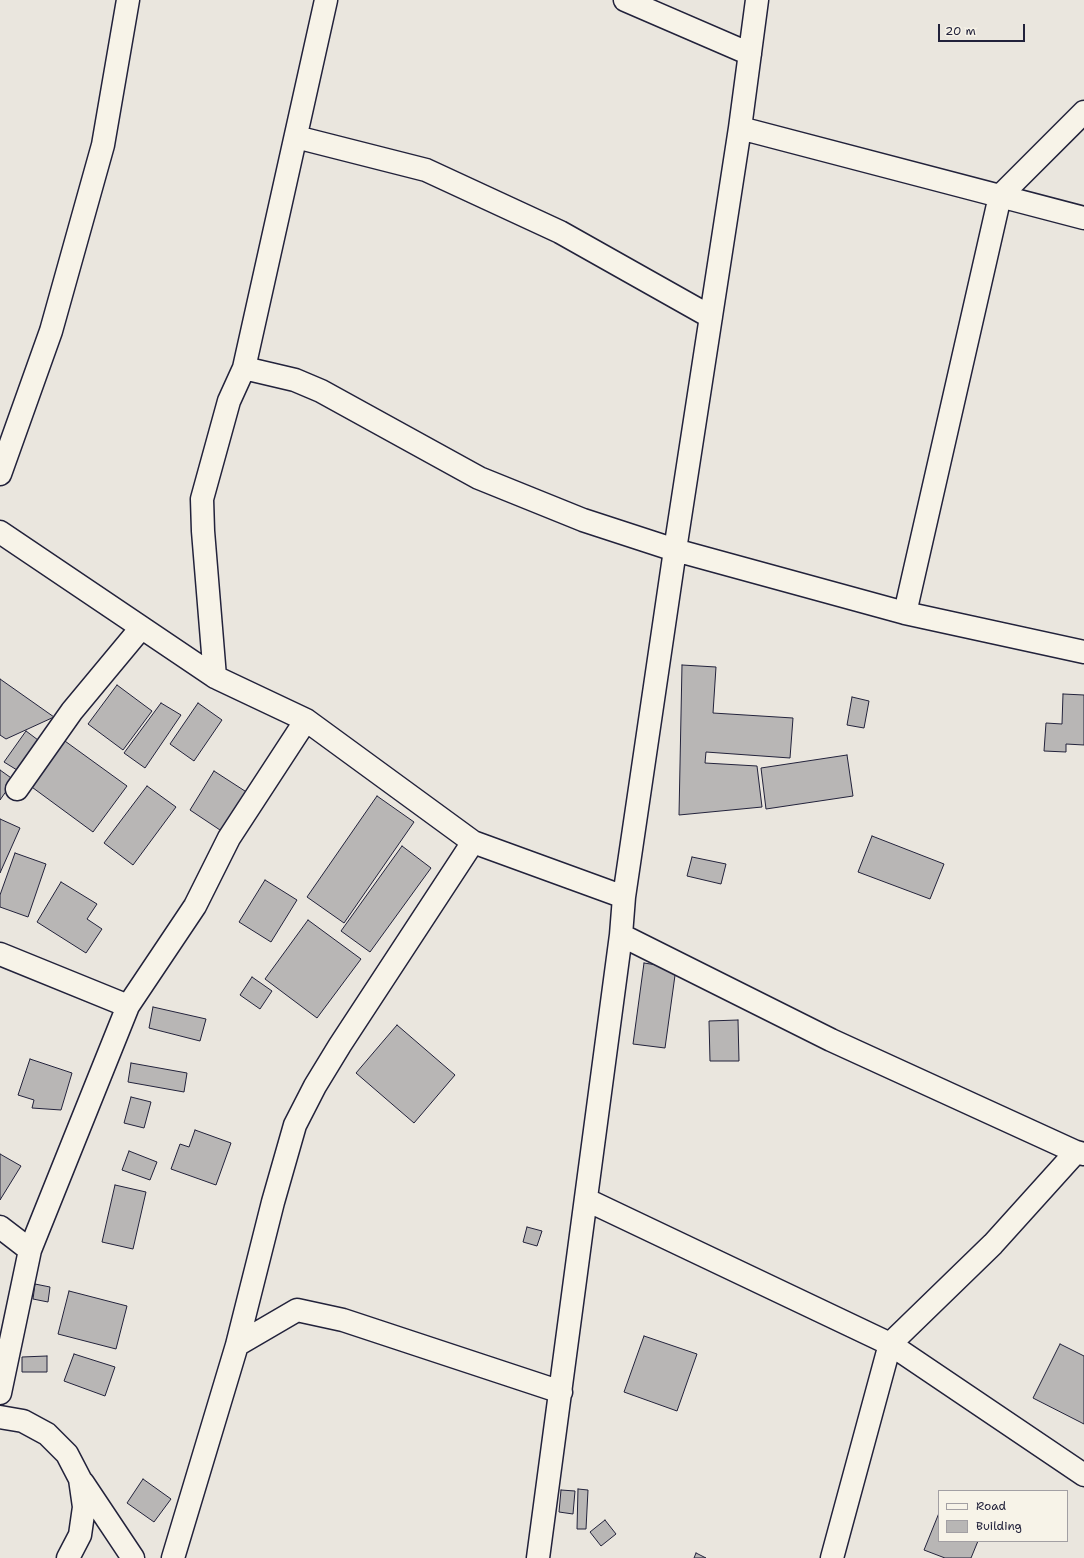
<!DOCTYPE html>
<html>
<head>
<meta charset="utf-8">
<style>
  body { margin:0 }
  #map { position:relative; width:1084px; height:1558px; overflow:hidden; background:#eae6de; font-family:"Shantell Sans",sans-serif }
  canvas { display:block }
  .legend { position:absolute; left:938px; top:1490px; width:130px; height:52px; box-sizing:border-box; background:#f7f3e8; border:1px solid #a29fa3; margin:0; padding:5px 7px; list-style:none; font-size:12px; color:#22223b }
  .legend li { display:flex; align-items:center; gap:8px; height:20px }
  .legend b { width:20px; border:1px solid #a29fa3 }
  .scale { position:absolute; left:938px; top:24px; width:87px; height:18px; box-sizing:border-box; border:2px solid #22223b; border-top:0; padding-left:5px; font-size:12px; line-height:14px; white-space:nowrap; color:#22223b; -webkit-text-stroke:3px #f7f3e8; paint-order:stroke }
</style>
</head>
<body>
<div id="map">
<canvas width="1084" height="1558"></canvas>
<ul class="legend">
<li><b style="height:5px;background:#f7f3e8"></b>Road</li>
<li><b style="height:11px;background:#b8b6b5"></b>Building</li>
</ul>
<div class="scale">20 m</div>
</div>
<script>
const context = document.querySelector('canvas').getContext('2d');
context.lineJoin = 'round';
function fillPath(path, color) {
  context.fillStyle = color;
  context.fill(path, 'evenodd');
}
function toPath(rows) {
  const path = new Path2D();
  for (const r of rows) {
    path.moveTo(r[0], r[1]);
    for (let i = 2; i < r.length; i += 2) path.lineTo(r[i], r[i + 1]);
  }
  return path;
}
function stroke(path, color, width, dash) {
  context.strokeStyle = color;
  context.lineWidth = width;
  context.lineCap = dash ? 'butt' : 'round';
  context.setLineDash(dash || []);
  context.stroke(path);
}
const building = toPath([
  [682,665,716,667,713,713,793,718,790,758,706,752,705,763,757,766,762,807,679,815,682,665],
  [0,679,54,717,6,739,0,735,0,679],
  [117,685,152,711,123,750,88,724,117,685],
  [1063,694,1084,695,1084,745,1066,744,1066,752,1044,751,1046,723,1062,724,1063,694],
  [852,697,869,701,864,728,847,725,852,697],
  [161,703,181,715,145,768,124,753,161,703],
  [198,703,222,720,194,761,170,744,198,703],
  [26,731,38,740,17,770,4,762,26,731],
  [58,736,127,786,93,832,25,782,58,736],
  [847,755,853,796,766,809,761,768,847,755],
  [0,770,14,780,0,800,0,770],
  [214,771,248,793,223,832,190,810,214,771],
  [147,786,176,807,133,865,104,843,147,786],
  [377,796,414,822,344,923,307,897,377,796],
  [0,819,20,828,0,873,0,819],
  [872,836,944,864,930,899,858,872,872,836],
  [402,846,431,868,370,952,341,931,402,846],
  [15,853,46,864,28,917,0,907,0,895,15,853],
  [692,857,726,864,721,884,687,876,692,857],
  [265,880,297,900,271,942,239,922,265,880],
  [61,882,97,904,87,919,102,929,86,953,37,922,61,882],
  [308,920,361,959,317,1018,265,979,308,920],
  [644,963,676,968,665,1048,633,1044,644,963],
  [252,977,272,991,260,1009,240,995,252,977],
  [153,1007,206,1019,200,1041,149,1028,153,1007],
  [738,1020,739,1061,710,1061,709,1021,738,1020],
  [397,1025,455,1075,414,1123,356,1073,397,1025],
  [30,1059,72,1073,61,1110,32,1108,34,1100,18,1095,30,1059],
  [131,1063,187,1073,184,1092,128,1082,131,1063],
  [131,1097,151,1102,144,1128,124,1123,131,1097],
  [195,1130,231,1143,216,1185,171,1169,180,1144,189,1147,195,1130],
  [129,1151,157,1162,150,1180,122,1170,129,1151],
  [0,1154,21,1166,0,1200,0,1154],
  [115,1185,146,1192,133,1249,102,1242,115,1185],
  [527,1227,542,1231,537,1246,523,1242,527,1227],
  [35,1284,50,1287,48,1302,33,1299,35,1284],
  [69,1291,127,1306,116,1349,58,1334,69,1291],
  [644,1336,697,1354,677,1411,624,1392,644,1336],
  [1060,1344,1084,1356,1084,1424,1033,1398,1060,1344],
  [74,1354,115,1367,105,1396,64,1381,74,1354],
  [47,1356,47,1372,22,1372,22,1357,47,1356],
  [143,1479,171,1499,154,1522,127,1503,143,1479],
  [578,1489,588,1490,586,1529,577,1529,578,1489],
  [561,1490,575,1491,573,1514,559,1512,561,1490],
  [939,1513,939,1541,978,1541,971,1558,945,1558,924,1550,939,1513],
  [605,1520,616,1534,601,1546,590,1532,605,1520],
  [696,1553,706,1558,694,1558,696,1553]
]);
const street = toPath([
  [625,0,750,54],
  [740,128,1084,218],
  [296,137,426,170,560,232,711,317],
  [244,368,295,380,321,391,479,478,583,520,675,550,905,613,1084,652],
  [0,474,51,331,103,145,128,0],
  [0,532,215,677,306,720,473,842,624,897],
  [905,613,1000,196,1084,112],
  [215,677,203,531,202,499,229,401,244,368,326,0],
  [17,789,72,711,141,628],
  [621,935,831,1040,1076,1152,1084,1154],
  [0,954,128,1006],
  [587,1200,890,1344,1084,1475],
  [0,1227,30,1250],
  [237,1345,297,1310,343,1320,561,1392],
  [0,1393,30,1250,128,1006,195,906,229,838,306,720],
  [173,1558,237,1345,273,1202,295,1125,315,1086,340,1045,473,842],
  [538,1558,621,935,624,897,675,550,740,128,757,0],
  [832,1558,890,1344,993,1244,1076,1152]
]);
const secondary = toPath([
  [0,1417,23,1421,47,1434,67,1454,80,1479,84,1507,80,1535,68,1558],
  [83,1483,133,1558]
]);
fillPath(building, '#b8b6b5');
stroke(building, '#22223b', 1);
stroke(street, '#22223b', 25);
stroke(secondary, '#22223b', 25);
stroke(street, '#f7f3e8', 22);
stroke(secondary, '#f7f3e8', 22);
</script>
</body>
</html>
